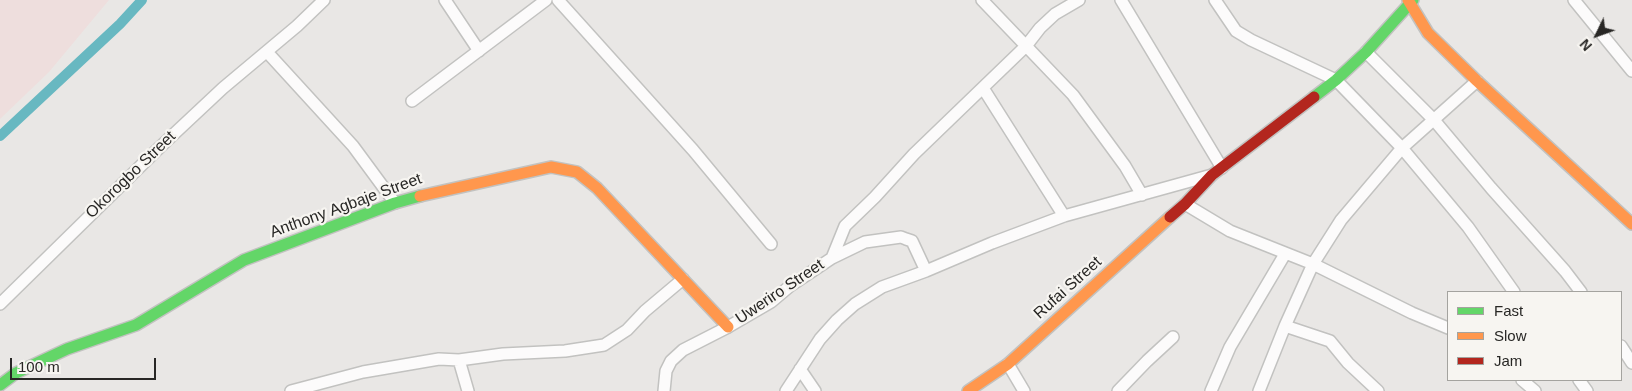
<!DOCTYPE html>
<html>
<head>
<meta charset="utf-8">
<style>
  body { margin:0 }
  #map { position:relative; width:1632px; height:391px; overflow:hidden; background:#e9e7e5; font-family:Helvetica,sans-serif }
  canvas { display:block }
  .legend { position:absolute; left:1447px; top:291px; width:175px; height:90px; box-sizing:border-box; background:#f7f5f1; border:1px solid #a4a39f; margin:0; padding:6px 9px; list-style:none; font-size:15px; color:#282725 }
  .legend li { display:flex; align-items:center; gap:10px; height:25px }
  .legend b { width:25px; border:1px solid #a4a39f }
  .north { position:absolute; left:1572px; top:10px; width:50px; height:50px; -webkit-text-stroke:4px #f7f5f1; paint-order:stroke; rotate:228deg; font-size:14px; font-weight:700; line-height:20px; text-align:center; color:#282725 }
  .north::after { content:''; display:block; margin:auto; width:18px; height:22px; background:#282725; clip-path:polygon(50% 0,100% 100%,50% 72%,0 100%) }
  .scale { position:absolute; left:10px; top:358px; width:146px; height:22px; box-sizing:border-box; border:2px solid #282725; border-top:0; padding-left:6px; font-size:15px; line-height:18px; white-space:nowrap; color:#282725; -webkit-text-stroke:4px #f7f5f1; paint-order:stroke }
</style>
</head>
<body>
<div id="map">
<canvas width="1632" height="391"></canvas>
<ul class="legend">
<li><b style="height:6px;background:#63d668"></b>Fast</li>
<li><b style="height:6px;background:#ff974d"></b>Slow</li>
<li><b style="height:6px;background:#b3261e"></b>Jam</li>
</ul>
<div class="north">N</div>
<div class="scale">100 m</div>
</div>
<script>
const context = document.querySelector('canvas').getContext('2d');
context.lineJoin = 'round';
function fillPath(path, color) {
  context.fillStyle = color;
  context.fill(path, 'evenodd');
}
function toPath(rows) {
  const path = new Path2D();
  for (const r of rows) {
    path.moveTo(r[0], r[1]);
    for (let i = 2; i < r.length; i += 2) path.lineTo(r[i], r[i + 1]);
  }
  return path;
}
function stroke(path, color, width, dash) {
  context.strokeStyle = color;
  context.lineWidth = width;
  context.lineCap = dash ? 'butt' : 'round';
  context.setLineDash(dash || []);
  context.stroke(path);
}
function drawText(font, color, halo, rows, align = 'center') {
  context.font = font + ' Helvetica,sans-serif';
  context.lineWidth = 4.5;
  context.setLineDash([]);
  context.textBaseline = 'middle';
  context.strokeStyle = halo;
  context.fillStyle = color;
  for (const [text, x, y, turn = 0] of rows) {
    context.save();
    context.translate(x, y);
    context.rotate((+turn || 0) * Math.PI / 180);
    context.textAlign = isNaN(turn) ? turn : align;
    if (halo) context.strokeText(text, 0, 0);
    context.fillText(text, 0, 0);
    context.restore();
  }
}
const industrial = toPath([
  [0,0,109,0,49,72,0,119]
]);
const canal = toPath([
  [0,136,120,24,142,0]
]);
const street = toPath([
  [445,0,479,51],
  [558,0,693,150,771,244],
  [982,0,1073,95,1125,166,1142,195],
  [1121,0,1222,168],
  [1215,0,1236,31,1251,40,1336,80,1402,148,1468,227,1514,292],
  [1574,0,1632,71],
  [267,52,353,146,395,203],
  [1366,52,1434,120,1491,188,1565,271,1581,292],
  [983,88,1064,216],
  [412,101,546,0],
  [1185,204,1230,231,1313,264,1412,313,1448,328],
  [832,258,845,226,875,197,914,154,1026,46,1040,28,1055,14,1079,0],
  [0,304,160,147,223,88,297,26,324,0],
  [1285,326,1330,341,1348,363,1378,391],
  [1621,346,1632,363],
  [459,360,468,391],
  [1008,364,1024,391],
  [800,369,815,391],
  [1522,380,1535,391],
  [1579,380,1587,391],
  [291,391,363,372,439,359,459,360,503,354,565,351,604,345,627,330,645,311,683,279],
  [664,391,666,371,671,361,683,350,728,327,771,302,790,286,832,258,865,242,901,237,906,239,912,241,926,271],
  [786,391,820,339,837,320,855,304,882,287,926,271,992,243,1064,216,1212,175],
  [1118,391,1147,361,1173,337],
  [1211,391,1230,347,1285,254],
  [1259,391,1285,326,1313,264,1341,220,1402,148,1477,81]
]);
const fast = toPath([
  [1314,97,1336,80,1366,52,1413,0],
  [0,385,16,373,67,349,136,325,244,260,395,203,420,196]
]);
const slow = toPath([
  [1408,0,1428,33,1477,81,1632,224],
  [420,196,551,167,577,172,597,188,728,327],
  [968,391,1008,364,1170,217]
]);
const jam = toPath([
  [1170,217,1185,204,1212,175,1314,97]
]);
const streetNames = [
  ["Okorogbo Street",131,175,-44],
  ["Anthony Agbaje Street",346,206,-20],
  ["Rufai Street",1068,288,-42],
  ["Uweriro Street",780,292,-34]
];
fillPath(industrial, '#eededd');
stroke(canal, '#68b8c1', 10);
stroke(street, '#c2c2c0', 14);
stroke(fast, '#c2c2c0', 14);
stroke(slow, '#c2c2c0', 14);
stroke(jam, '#c2c2c0', 14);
stroke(street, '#fcfbfb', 11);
stroke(fast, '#63d668', 11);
stroke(slow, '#ff974d', 11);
stroke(jam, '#b3261e', 11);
drawText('16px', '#282725', '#f7f5f1', streetNames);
</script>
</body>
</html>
